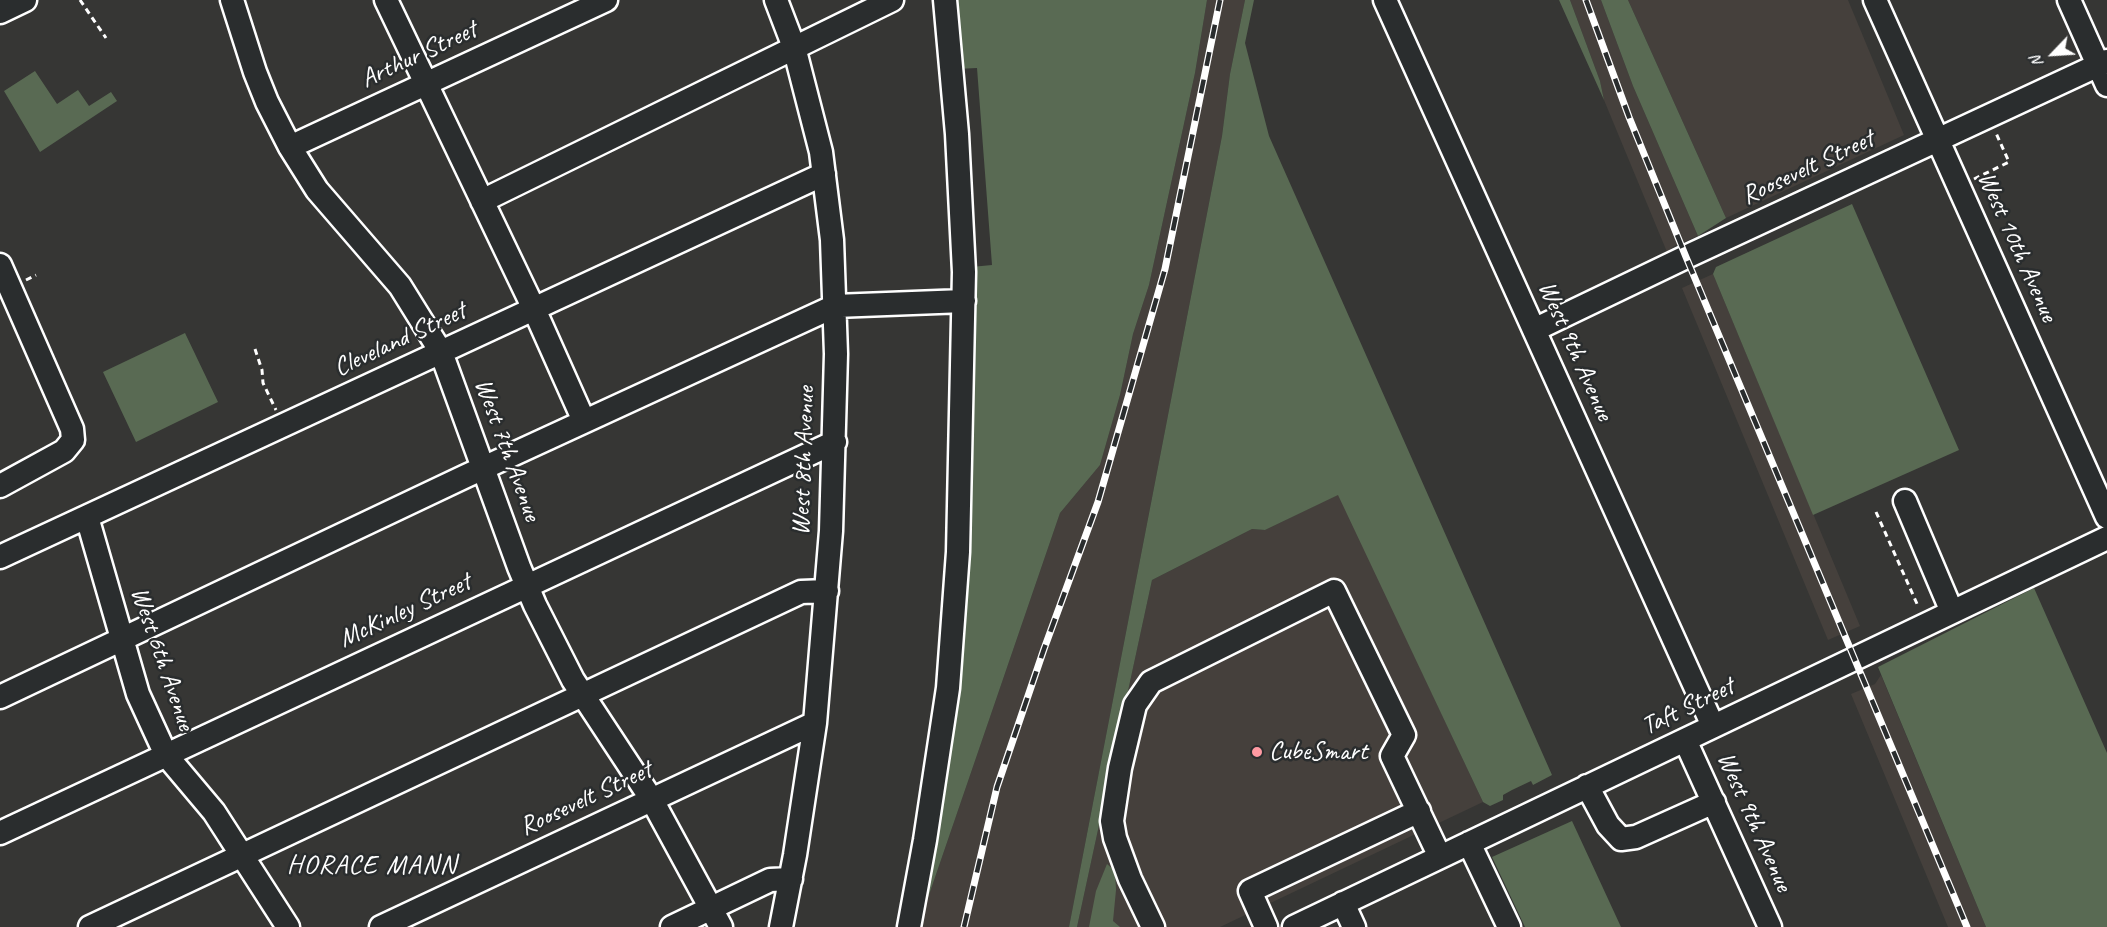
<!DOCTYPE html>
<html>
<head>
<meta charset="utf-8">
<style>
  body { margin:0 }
  #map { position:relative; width:2107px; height:927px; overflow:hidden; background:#363634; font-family:Caveat,sans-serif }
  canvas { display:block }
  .north { position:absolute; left:2023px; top:24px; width:60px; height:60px; -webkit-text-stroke:4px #2a2d2e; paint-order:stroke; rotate:245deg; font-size:16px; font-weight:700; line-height:24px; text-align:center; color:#fff }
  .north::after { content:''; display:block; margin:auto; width:21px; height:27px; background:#fff; clip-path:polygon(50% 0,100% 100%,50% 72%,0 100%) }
</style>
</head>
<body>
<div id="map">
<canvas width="2107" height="927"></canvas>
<div class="north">N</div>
</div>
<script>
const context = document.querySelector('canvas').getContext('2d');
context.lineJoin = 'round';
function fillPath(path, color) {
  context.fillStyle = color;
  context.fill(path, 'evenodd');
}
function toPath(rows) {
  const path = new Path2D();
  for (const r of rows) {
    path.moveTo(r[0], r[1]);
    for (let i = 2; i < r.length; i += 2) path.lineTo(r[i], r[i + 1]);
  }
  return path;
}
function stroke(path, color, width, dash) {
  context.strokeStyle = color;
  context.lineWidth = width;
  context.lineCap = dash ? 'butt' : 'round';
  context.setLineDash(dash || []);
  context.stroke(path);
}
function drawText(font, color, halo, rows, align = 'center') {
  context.font = font + ' Caveat,sans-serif';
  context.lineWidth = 5;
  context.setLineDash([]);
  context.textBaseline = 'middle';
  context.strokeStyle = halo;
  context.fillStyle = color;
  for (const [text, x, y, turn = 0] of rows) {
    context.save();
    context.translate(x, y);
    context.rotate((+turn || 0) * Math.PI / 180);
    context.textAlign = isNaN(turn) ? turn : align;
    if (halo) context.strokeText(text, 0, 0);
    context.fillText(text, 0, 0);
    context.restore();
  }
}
const built = toPath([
  [1207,0,1245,0,1230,74,1222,136,1069,927,918,927,1060,513,1100,465,1120,395,1133,334,1149,285,1195,73],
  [1570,0,1601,0,1633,86,1698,236,1674,246,1667,252,1604,100,1600,81],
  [1628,0,1848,0,1904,135,1726,218],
  [1713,274,1860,626,1828,640,1682,288],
  [1339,494,1483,802,1220,927,1077,927,1152,580,1252,529,1265,530],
  [1881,675,1986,927,1948,927,1851,694,1875,684]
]);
const green = toPath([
  [949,0,1207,0,1195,73,1149,285,1133,334,1120,395,1100,465,1060,513,918,927,971,267,992,265,977,68,956,69],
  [1245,0,1254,0,1245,43,1269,136,1552,775,1533,785,1531,781,1512,790,1503,795,1503,800,1490,806,1483,802,1338,495,1265,530,1252,529,1152,580,1077,927,1069,927,1222,136,1230,74],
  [1559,0,1570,0,1600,81,1604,100],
  [1601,0,1628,0,1726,218,1698,236,1633,86],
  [35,71,57,104,78,90,89,106,111,92,117,101,40,152,4,91],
  [1852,204,1959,450,1813,515,1713,274,1716,267],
  [185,333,218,402,136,442,103,372],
  [2034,588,2107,753,2107,927,1986,927,1878,667],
  [1572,821,1621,927,1525,927,1492,857],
  [1107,864,1115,871,1116,890,1113,921,1120,927,1089,927,1096,891]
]);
const path = toPath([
  [80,0,106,38],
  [1974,179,2009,162,1996,133],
  [26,280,36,275],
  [255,349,262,370,263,383,276,410],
  [1876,512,1918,606]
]);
const minor = toPath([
  [232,0,255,72,267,102,290,147,317,190,400,286,441,352,519,567,535,605,573,680,652,800,721,927],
  [386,0,534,309,584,421],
  [776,0,794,47,821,152,832,240,836,354,831,531,815,723,795,855,781,927],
  [1385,0,1713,726],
  [1875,0,2107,517],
  [2069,0,2107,85],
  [0,12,25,0],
  [290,147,606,0],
  [482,201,892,0],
  [0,265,72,429,73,440,64,451,0,486],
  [1534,330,1686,257,2107,61],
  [1905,501,1952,612],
  [87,517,138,694,166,755,214,812,288,927],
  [0,557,824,174],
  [0,697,466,476,835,306,964,301],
  [1685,740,1770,927],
  [1587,786,1608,825,1621,839,1636,837,1714,802],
  [0,833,835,442],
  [1469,843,1509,927],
  [1343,903,1354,927],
  [90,927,801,592,827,591],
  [381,927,815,723],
  [672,927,770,880,791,879],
  [909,927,925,840,948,688,958,552,964,272,957,134,945,0],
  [1153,927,1130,879,1115,838,1112,821,1120,768,1135,705,1151,682,1334,591,1404,735,1392,756,1440,857],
  [1266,927,1250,891,1419,811],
  [1294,927,2107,538]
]);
const rail = toPath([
  [1586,0,1629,117,1686,257,1967,927],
  [964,927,997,787,1044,649,1098,502,1165,269,1220,0]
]);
const markers = [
  [1257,752,6,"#ff9aa2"]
];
const streetNames = [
  ["Arthur Street",419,55,-25],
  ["Roosevelt Street",1808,168,-25],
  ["West 10th Avenue",2017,247,66],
  ["Cleveland Street",400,340,-25],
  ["West 9th Avenue",1575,351,66],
  ["West 7th Avenue",507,450,70],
  ["West 8th Avenue",804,461,-88],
  ["McKinley Street",405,611,-25],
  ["West 6th Avenue",162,659,71],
  ["Taft Street",1688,707,-26],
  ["Roosevelt Street",586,799,-25],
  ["West 9th Avenue",1754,822,66]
];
const poiNames = [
  ["CubeSmart",1269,752]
];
const neighbourhoodNames = [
  ["HORACE MANN",372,866]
];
fillPath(built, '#45403c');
fillPath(green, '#596a53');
stroke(minor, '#fff', 27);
stroke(path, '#fff', 3, [6, 4.5]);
stroke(minor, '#2a2d2e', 22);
stroke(rail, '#fff', 7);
stroke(rail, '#2a2d2e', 4.5, [14]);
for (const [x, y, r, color] of markers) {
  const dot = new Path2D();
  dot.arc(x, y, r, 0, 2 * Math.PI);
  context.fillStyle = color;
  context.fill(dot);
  stroke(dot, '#2a2d2e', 2);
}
drawText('26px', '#fff', '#2a2d2e', streetNames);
drawText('26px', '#fff', '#2a2d2e', poiNames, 'left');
context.letterSpacing = '1.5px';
drawText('27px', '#fff', '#2a2d2e', neighbourhoodNames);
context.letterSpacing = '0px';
</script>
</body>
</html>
